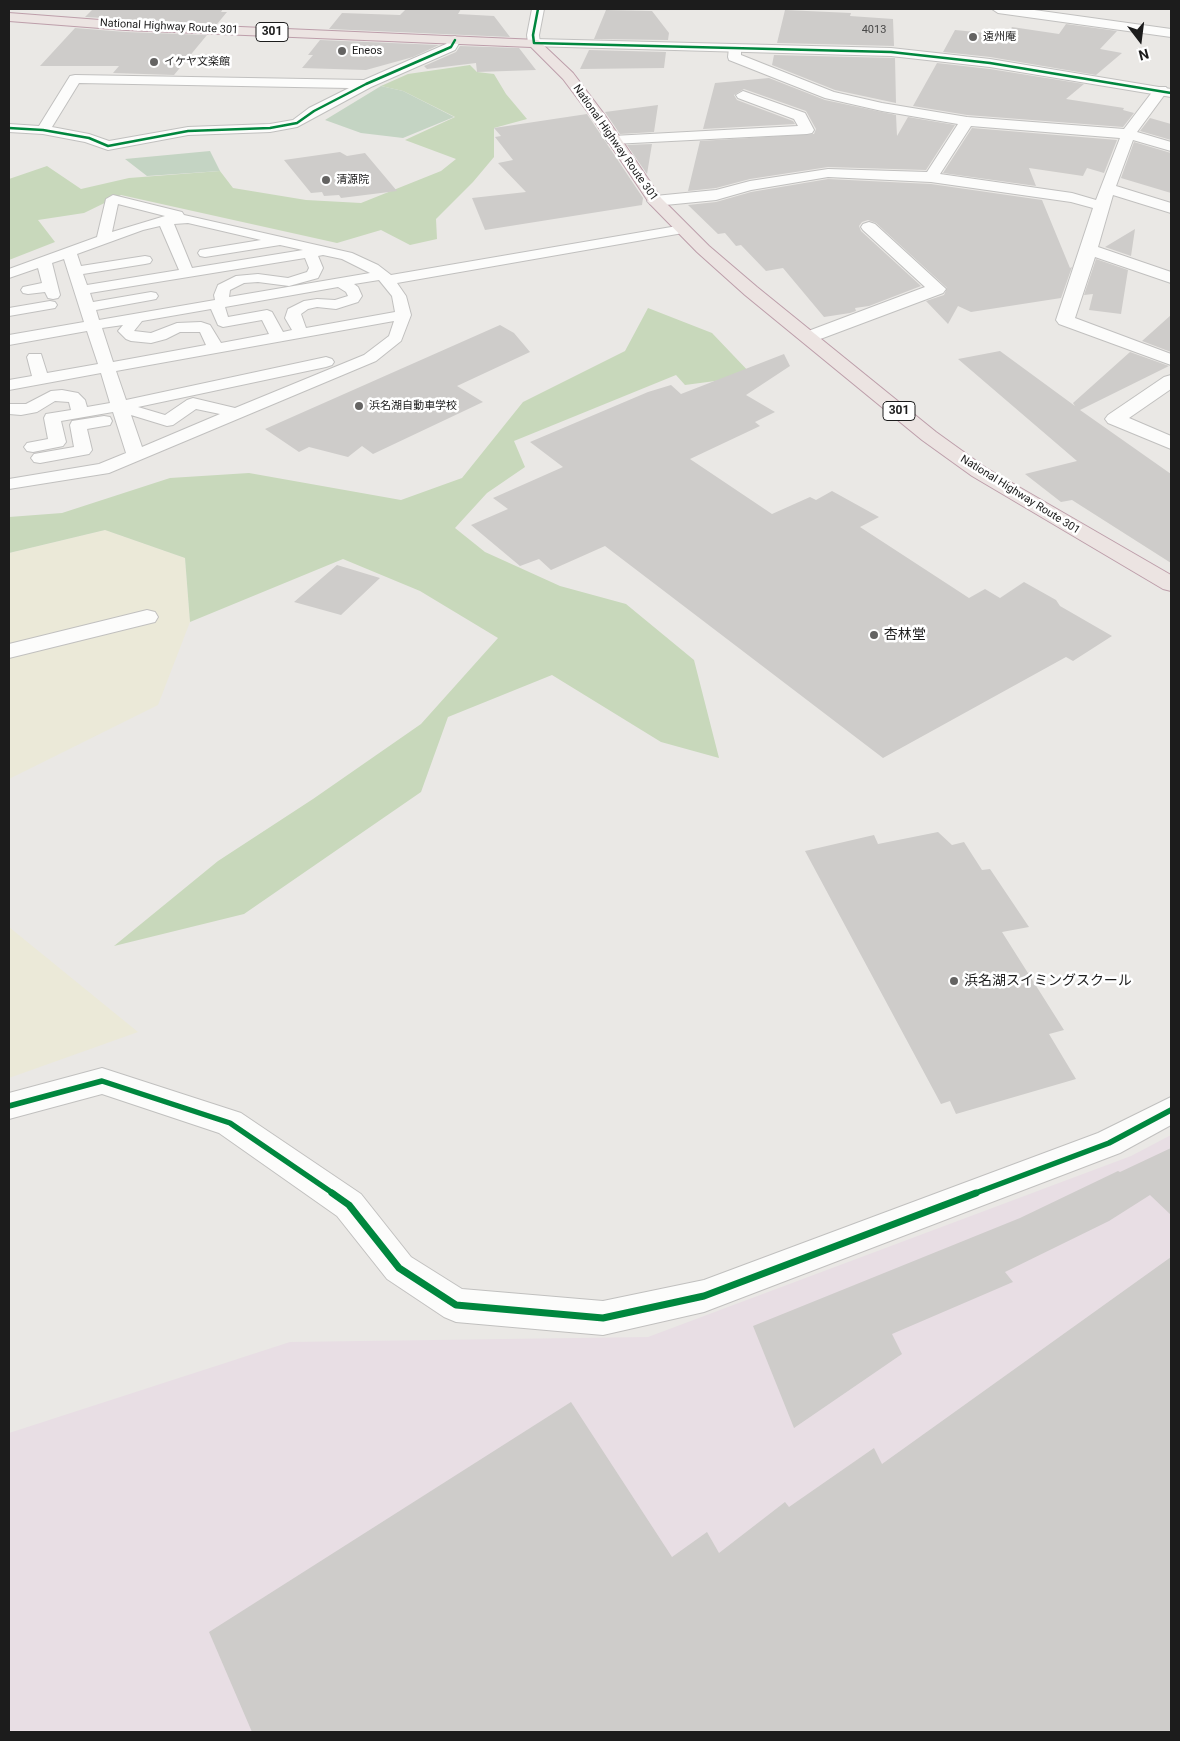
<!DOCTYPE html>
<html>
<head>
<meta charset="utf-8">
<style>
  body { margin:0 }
  #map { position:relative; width:1180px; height:1741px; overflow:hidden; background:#eae8e5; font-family:Roboto,sans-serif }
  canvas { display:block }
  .frame { position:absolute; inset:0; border:10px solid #1c1c1c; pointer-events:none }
  .north { position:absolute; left:1115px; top:15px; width:50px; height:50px; -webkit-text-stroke:4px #fff; paint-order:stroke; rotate:165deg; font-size:14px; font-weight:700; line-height:20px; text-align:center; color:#1c1c1c }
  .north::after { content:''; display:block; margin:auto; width:18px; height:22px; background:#1c1c1c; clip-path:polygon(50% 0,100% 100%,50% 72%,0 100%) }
</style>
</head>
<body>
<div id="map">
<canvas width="1180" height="1741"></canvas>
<div class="frame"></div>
<div class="north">N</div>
</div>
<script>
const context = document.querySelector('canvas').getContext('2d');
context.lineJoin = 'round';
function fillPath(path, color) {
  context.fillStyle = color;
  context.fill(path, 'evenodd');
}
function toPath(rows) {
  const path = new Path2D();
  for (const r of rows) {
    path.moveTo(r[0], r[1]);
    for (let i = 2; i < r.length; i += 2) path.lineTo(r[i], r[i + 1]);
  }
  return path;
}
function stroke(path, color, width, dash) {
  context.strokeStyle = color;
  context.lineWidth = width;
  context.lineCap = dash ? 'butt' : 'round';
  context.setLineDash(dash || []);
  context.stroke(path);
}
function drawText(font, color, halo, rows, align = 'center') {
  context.font = font + ' Roboto,"Noto Sans JP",sans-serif';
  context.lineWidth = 5;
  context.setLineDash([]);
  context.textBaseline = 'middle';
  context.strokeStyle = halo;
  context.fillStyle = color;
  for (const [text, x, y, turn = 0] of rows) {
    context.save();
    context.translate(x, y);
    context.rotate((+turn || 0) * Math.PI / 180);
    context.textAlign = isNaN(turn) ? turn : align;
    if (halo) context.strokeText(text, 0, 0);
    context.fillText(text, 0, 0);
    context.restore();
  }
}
const industrial = toPath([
  [1171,1135,1171,1732,9,1732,9,1433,290,1342,648,1337,1131,1156]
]);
const farmland = toPath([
  [105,530,185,558,190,622,158,705,9,779,9,553],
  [9,927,138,1032,9,1078]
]);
const forest = toPath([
  [470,65,477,72,494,74,506,94,527,119,494,128,494,157,473,182,436,219,437,239,410,245,381,230,337,243,121,195,84,213,38,220,55,242,9,260,9,179,47,166,81,189,129,178,220,171,233,188,306,200,361,203,441,171,456,159,405,140,455,117,403,91,381,86,408,74],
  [648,308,712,333,753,376,685,385,676,375,514,441,525,467,487,493,455,528,485,552,560,586,626,604,694,660,719,758,661,742,552,675,448,717,421,792,244,914,114,946,218,861,313,799,421,724,498,638,420,591,343,559,190,622,185,558,105,530,9,553,9,517,62,513,170,478,249,473,401,500,462,478,523,402,625,351]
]);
const cemetery = toPath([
  [381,86,403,91,454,117,403,138,361,133,325,120],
  [210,151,220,171,147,176,125,159]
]);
const building = toPath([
  [93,9,223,9,221,12,227,12,217,24,85,17],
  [406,9,461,9,458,14,494,16,510,37,329,29,342,13,400,15],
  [606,10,652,11,669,33,668,40,594,39],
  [785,10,851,13,850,16,893,19,894,46,777,43],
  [1066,24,1117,31,1100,49,1122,53,1096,75,990,57,943,52,955,30,1006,35,1012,27,1059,34],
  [75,28,126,32,207,35,174,75,113,73,119,66,40,66],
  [320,40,439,45,413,57,366,70,302,68,313,55,308,55],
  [460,46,519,48,536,70,477,72,476,63,427,69,424,66,456,52],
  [589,50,666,52,664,68,580,69],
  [774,55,895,58,896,103,835,90,772,65],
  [937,63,990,69,1084,84,1066,99,1124,108,1123,110,1134,113,1123,127,967,115,913,106],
  [769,78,825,100,896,115,897,136,908,117,955,125,926,170,828,167,750,179,716,188,688,191,700,141,814,134,816,129,806,111,744,89,734,95,737,100,793,121,795,124,703,129,715,83],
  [658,105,654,132,620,134,605,112],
  [587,114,643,198,642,205,485,230,472,198,526,192,498,163,513,160,495,137,501,136,494,128],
  [1150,118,1171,124,1171,140,1140,131],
  [972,128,1117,140,1104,173,1087,168,1083,176,1029,168,1036,186,943,173],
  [1134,142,1171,153,1171,193,1121,178],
  [652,144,647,174,627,145],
  [340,152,347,156,365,153,397,191,341,198,339,195,324,196,322,192,311,193,284,160],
  [828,179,931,184,1042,200,1070,268,1072,267,1061,298,971,312,958,306,948,324,926,301,944,295,947,288,876,223,868,220,862,222,859,226,861,231,921,286,869,306,855,308,856,311,850,313,824,317,783,268,766,271,741,245,736,246,725,233,718,234,688,205,716,202,751,192],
  [1135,229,1131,256,1105,247],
  [1096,259,1128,270,1121,314,1089,310,1093,294,1084,295],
  [1171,315,1171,352,1142,341],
  [500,325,514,333,530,352,457,386,483,402,373,454,362,446,348,457,309,447,299,452,265,429],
  [1000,351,1075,406,1073,403,1130,352,1169,366,1080,410,1171,474,1171,563,1072,500,1061,502,1025,474,1077,461,958,359],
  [784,354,790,366,746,395,775,412,755,422,760,426,690,459,772,514,810,497,816,500,832,491,879,517,860,527,969,598,985,589,1000,598,1024,582,1056,600,1060,606,1112,636,1073,661,1066,657,883,758,605,546,551,570,539,559,520,566,471,525,508,509,493,498,563,467,530,442,648,392,671,385,681,394],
  [337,565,380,578,341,615,294,602],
  [938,832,952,845,964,842,982,870,990,869,1029,927,1002,932,1064,1030,1049,1034,1076,1079,956,1114,950,1101,941,1104,805,851,874,835,878,844],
  [1171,1148,1171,1215,1150,1195,1109,1221,1005,1272,1013,1282,892,1334,902,1354,794,1428,753,1326,1020,1218,1118,1171,1120,1172],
  [1171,1257,1171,1732,252,1732,209,1632,571,1402,672,1557,707,1532,719,1553,785,1502,789,1507,874,1448,882,1464]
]);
const service = toPath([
  [113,195,182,212,184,215,352,253,378,265,391,275,683,225,690,229,683,233,397,283,406,296,411,315,401,341,376,361,109,473,9,489,9,479,99,464,126,453,113,412,61,421,66,442,63,446,33,452,27,451,24,447,27,443,48,439,44,418,46,414,71,410,69,402,55,401,37,412,21,415,9,414,9,404,26,404,51,391,62,390,78,393,85,400,87,407,110,403,101,373,9,390,9,380,32,376,27,357,29,354,41,354,47,373,98,364,87,331,9,345,9,335,84,322,64,259,52,263,60,295,58,298,53,299,48,298,45,292,28,294,23,293,21,290,23,287,42,283,38,268,9,278,9,269,97,237,106,199,113,195],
  [118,204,165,216,112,232,118,204],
  [188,223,261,240,200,250,198,253,200,256,205,257,280,245,303,250,192,268,174,224,188,223],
  [160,226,179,270,87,285,83,274,145,264,150,263,152,260,150,257,145,256,81,266,77,254,143,230,160,226],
  [323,255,342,259,370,273,229,297,230,290,244,283,258,282,289,286,318,278,323,268,318,256,323,255],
  [305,258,309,268,307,272,288,278,258,274,236,276,218,285,214,295,215,300,99,320,96,310,151,300,156,299,158,296,156,293,151,292,93,302,90,293,305,258],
  [379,280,392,296,395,312,306,328,301,314,308,309,317,307,336,309,358,302,362,296,358,287,354,284,379,280],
  [338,287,346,292,348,296,335,300,317,299,304,301,288,309,285,318,292,330,283,332,272,312,267,310,228,317,225,307,338,287],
  [211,309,218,325,223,327,262,320,269,334,221,343,210,325,201,322,177,323,151,333,134,331,142,321,211,309],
  [394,321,389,336,364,355,235,408,193,398,187,400,165,415,138,407,326,367,332,365,334,362,332,359,326,357,126,400,116,371,394,321],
  [123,325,118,331,126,339,131,341,151,343,166,339,180,332,200,332,206,345,113,362,102,328,123,325],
  [196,409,220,414,142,447,131,415,167,426,173,425,196,409],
  [50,301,55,302,57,305,55,308,9,316,9,308,50,301],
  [104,416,110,417,112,421,110,425,87,429,92,450,89,454,40,463,34,462,31,458,34,454,74,447,70,425,72,421,104,416]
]);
const minor = toPath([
  [532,9,544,9,539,35,540,43,534,47,528,43,527,35,532,9],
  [455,36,461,40,455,50,371,87,297,127,270,132,188,135,108,150,85,142,43,134,9,132,9,124,39,126,70,76,75,75,364,80,446,44,451,37,455,36],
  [79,83,349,88,309,108,293,120,270,124,188,127,109,141,89,134,52,127,79,83],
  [735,44,741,48,741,55,834,92,882,103,967,117,1124,129,1156,87,1166,87,1168,90,1137,132,1171,142,1171,151,1133,140,1116,186,1171,203,1171,213,1113,195,1098,247,1171,272,1171,283,1095,257,1075,318,1171,354,1171,365,1059,324,1056,320,1093,208,1071,202,931,182,828,177,751,190,716,200,655,206,650,204,647,201,650,198,655,196,716,190,750,181,828,169,927,172,958,124,882,111,825,98,729,60,728,57,729,48,735,44],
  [971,126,1120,138,1096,200,1072,193,940,174,971,126],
  [743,91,805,113,814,130,812,133,807,134,613,144,608,143,606,140,608,137,613,136,798,126,794,119,738,98,736,95,743,91],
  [869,222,875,224,946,289,943,293,815,341,809,342,803,341,800,337,803,333,925,287,863,230,861,227,863,224,869,222],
  [1171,375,1171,389,1129,418,1171,436,1171,449,1108,423,1105,419,1108,415,1164,377,1171,375],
  [147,610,155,612,158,617,155,622,9,658,9,644,147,610],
  [102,1068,241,1113,361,1194,411,1257,462,1289,603,1301,704,1280,1098,1133,1171,1097,1171,1125,1120,1153,704,1312,603,1335,456,1322,444,1317,387,1279,337,1216,219,1133,102,1094,9,1119,9,1093,102,1068]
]);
const tertiary = toPath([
  [992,9,1027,9,1171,29,1171,37,998,13,992,9],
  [534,39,891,48,990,59,1171,89,1171,97,990,67,891,56,530,46,528,43,534,39]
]);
const trunk = toPath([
  [9,13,126,22,538,40,573,73,604,114,661,198,709,246,757,287,936,432,986,468,1171,575,1171,591,1163,589,972,476,922,440,745,295,697,252,650,204,593,119,563,79,531,47,126,30,9,21,9,13]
]);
const cyclewayFar2 = toPath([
  [538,9,533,35,534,43,891,52,990,63,1171,93],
  [9,128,43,130,89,138,108,146,188,131,270,128,297,123,314,111,366,84,451,47,455,40]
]);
const cyclewayFar1 = toPath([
  [9,1106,102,1081,230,1123,334,1194],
  [973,1194,1109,1143,1171,1110]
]);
const cycleway = toPath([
  [332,1193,349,1205,399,1268,456,1305,603,1318,704,1296,976,1193]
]);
const markers = [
  [973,37,5,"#646362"],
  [342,51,5,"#646362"],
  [154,62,5,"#646362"],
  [326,180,5,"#646362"],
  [359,406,5,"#646362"],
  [874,635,5,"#646362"],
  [954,981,5,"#646362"]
];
const farStreetnames = [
  ["National Highway Route 301",169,27,3],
  ["National Highway Route 301",615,143,55],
  ["National Highway Route 301",1020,495,32]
];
const numberNames = [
  ["4013",874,30]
];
const farPoinames = [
  ["遠州庵",983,37],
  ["Eneos",352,51],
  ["イケヤ文楽館",164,62],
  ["清源院",336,180],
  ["浜名湖自動車学校",369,406]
];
const shields = [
  [272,32,32],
  [899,411,32]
];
const shieldNames = [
  ["301",272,32],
  ["301",899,411]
];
const poiNames = [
  ["杏林堂",884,635],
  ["浜名湖スイミングスクール",964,981]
];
fillPath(industrial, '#e8dee4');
fillPath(farmland, '#ebe9d8');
fillPath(forest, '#c8d8bb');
fillPath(cemetery, '#c4d4c3');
fillPath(building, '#ceccca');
stroke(service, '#c1c0bf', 2);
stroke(minor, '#c1c0bf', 2);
stroke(tertiary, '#c1c0bf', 2);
stroke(trunk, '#bd9eaa', 2);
fillPath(service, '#fcfcfb');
fillPath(minor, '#fcfcfb');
fillPath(tertiary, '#fcfcfb');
fillPath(trunk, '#ece4e2');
stroke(cyclewayFar2, '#00873e', 2.5);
stroke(cyclewayFar1, '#00873e', 5.5);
stroke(cycleway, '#00873e', 7);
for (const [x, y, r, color] of markers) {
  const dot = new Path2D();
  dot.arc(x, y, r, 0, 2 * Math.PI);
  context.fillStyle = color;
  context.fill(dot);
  stroke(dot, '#fff', 2);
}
drawText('11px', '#1c1c1c', '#fff', farStreetnames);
drawText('11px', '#484848', null, numberNames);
drawText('11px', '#1c1c1c', '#fff', farPoinames, 'left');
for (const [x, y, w] of shields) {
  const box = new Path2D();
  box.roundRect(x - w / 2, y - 9.5, w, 19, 4);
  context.fillStyle = '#fff';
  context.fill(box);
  stroke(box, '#1c1c1c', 1);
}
drawText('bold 12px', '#1c1c1c', null, shieldNames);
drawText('14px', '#1c1c1c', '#fff', poiNames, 'left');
</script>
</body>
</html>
